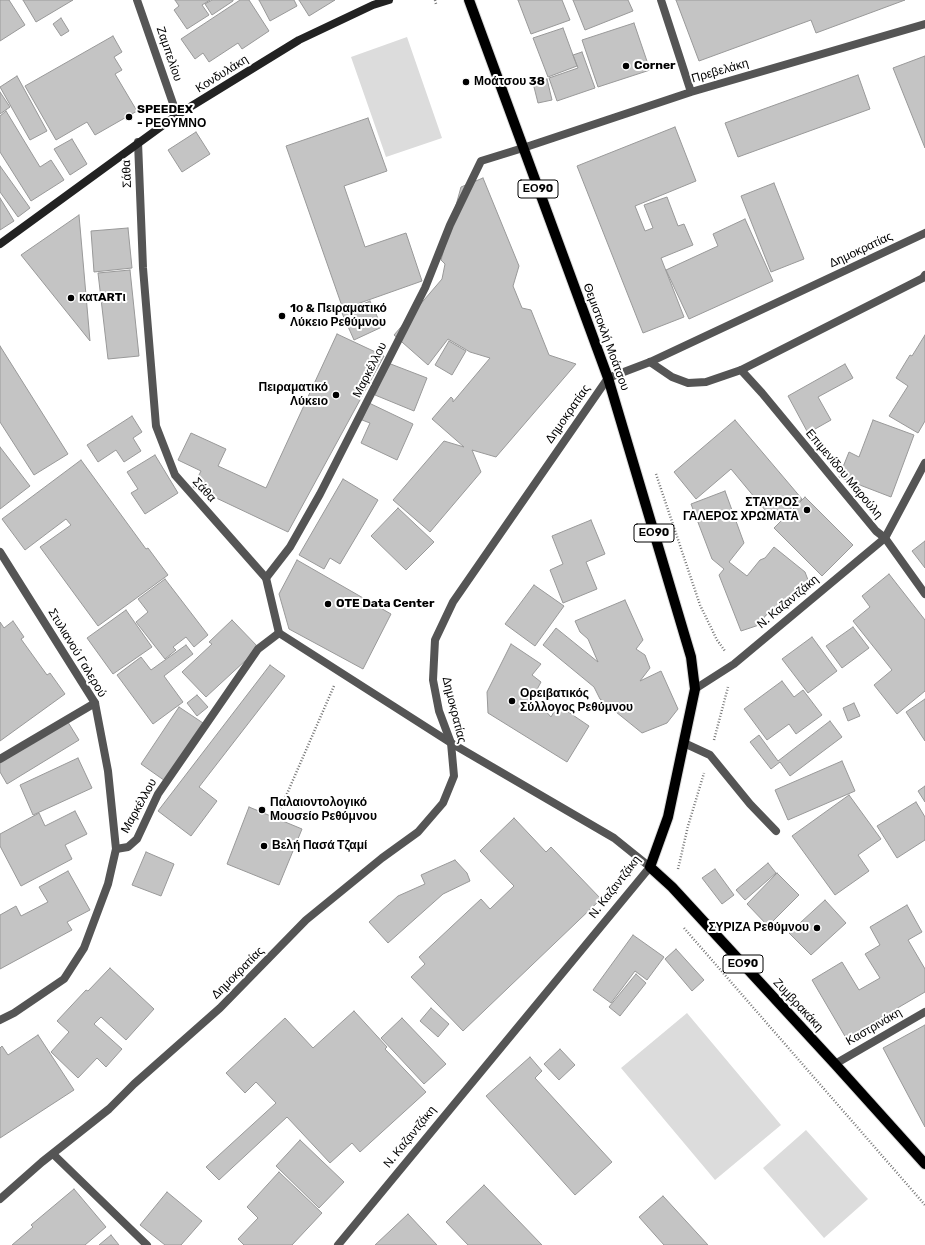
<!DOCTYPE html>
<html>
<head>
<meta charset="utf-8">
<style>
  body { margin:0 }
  canvas { display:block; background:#fff }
</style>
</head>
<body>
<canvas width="925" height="1245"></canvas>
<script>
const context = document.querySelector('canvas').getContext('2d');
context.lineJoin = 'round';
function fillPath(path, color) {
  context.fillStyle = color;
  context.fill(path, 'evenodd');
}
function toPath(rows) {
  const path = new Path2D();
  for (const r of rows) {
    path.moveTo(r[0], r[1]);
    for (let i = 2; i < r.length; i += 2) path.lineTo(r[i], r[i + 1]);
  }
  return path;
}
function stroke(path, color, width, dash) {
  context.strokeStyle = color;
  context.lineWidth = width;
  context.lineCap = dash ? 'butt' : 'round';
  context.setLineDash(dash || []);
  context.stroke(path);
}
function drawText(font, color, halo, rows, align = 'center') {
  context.font = font + ' Rubik,sans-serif';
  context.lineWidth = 4;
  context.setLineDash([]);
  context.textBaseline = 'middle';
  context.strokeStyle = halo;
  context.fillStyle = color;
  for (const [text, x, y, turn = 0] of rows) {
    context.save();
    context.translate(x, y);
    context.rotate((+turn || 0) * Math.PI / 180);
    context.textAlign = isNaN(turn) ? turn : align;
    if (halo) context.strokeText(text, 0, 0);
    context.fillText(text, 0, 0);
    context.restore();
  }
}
const green = toPath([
  [407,37,442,138,386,157,351,57],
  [687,1013,781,1125,715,1180,621,1068],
  [806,1130,868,1199,824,1238,763,1168]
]);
const building = toPath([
  [0,0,9,0,25,25,0,41,0,0],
  [23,0,73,0,36,22,23,0],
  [175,0,210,0,202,5,209,15,187,29,174,10,179,6,175,0],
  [212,0,233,0,233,1,212,15,205,4,212,0],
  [240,0,249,0,269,31,242,49,238,43,209,62,203,53,195,59,181,39,240,0],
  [259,0,294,0,297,6,270,21,259,0],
  [299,0,335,0,309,16,299,0],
  [518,0,562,0,570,20,531,34,518,0],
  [573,0,628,0,633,11,585,30,573,0],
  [676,0,905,0,816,33,811,20,699,61,676,0],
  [61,18,69,31,61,36,53,24,61,18],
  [634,23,650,70,598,87,582,40,634,23],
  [563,28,577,66,548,77,533,38,563,28],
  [113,36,122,52,114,57,122,70,115,74,137,111,95,135,87,122,56,140,25,86,113,36],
  [582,52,595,88,557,101,549,78,578,68,573,55,582,52],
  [925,56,925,148,893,68,925,56],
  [858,75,870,109,738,157,725,123,858,75],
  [17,76,47,131,30,140,0,87,17,76],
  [547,79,552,100,538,103,533,83,547,79],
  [0,92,10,107,0,114,0,92],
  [6,111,40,167,51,160,64,180,31,201,0,152,0,116,6,111],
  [368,118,387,171,344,186,365,247,406,233,422,281,343,309,286,146,368,118],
  [675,127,696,181,635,206,645,231,653,228,644,205,667,197,678,226,684,224,693,245,661,258,684,317,643,333,577,166,675,127],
  [196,132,210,154,182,172,168,150,196,132],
  [72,139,87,164,70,175,54,149,72,139],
  [0,166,30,208,18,217,0,192,0,166],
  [483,178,519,266,513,286,522,308,531,310,549,355,576,364,496,457,472,450,481,472,430,532,393,500,444,441,464,447,432,419,451,397,453,399,453,402,490,358,470,352,448,339,428,365,394,335,442,279,445,264,441,260,461,187,483,178],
  [774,183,804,259,771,272,741,196,774,183],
  [0,198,14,221,0,230,0,198],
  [79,215,90,341,21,255,79,215],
  [745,219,773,281,689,319,666,270,718,246,713,234,745,219],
  [128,228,132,268,94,272,91,231,128,228],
  [130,270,139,356,108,359,98,273,130,270],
  [370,301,382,327,354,340,342,313,370,301],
  [337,334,384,356,288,532,193,487,201,471,178,460,191,433,226,449,218,466,266,488,337,334],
  [925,335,925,421,918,433,889,416,908,386,896,378,910,355,912,356,925,335],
  [449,341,466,351,452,375,435,365,449,341],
  [0,346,68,454,34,475,0,422,0,346],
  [388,363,427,378,414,411,375,395,388,363],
  [845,364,853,378,818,397,831,420,808,433,788,396,845,364],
  [369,403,413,424,397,460,361,443,370,423,362,420,369,403],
  [132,416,142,432,133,438,141,451,124,462,116,450,98,462,87,445,132,416],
  [735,420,802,499,775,522,731,469,696,499,674,472,735,420],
  [873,420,914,435,891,497,839,477,849,452,859,457,873,420],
  [0,447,30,486,0,509,0,447],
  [155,455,178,493,145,514,131,493,138,489,127,472,155,455],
  [81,460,146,549,148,548,168,575,98,626,40,547,71,525,66,519,25,550,2,519,81,460],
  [343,479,378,500,340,564,330,558,324,569,299,555,343,479],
  [725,491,744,543,729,562,747,576,760,560,765,558,774,547,805,572,808,580,785,608,766,615,759,625,741,631,719,575,724,569,712,559,691,504,725,491],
  [805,497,853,545,822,576,774,528,805,497],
  [398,508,434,542,406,570,371,536,398,508],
  [591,520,605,554,586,562,597,589,563,603,550,570,563,564,552,536,591,520],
  [925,541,925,568,912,551,925,541],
  [297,560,391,614,363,669,289,629,279,594,297,560],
  [889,574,925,620,925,691,897,714,874,685,892,670,853,621,870,607,862,596,889,574],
  [165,579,208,635,194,647,186,637,173,647,176,650,165,659,136,622,148,612,138,599,165,579],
  [534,585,564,606,535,646,505,624,534,585],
  [625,600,643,640,636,649,645,655,650,668,640,681,661,671,678,709,667,723,642,733,600,699,594,687,543,645,556,628,598,662,588,639,580,632,575,621,625,600],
  [126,610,152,647,113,674,87,638,126,610],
  [232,620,259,648,206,697,182,672,212,644,209,642,232,620],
  [13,621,24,637,21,639,47,675,50,673,65,694,0,741,0,622,4,628,13,621],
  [853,627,869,648,842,668,826,646,853,627],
  [812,637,837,671,808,693,782,659,812,637],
  [511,644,541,664,532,675,541,682,533,697,551,717,558,705,589,726,567,762,488,713,487,692,511,644],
  [186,645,193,654,164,676,183,702,153,724,117,675,141,657,151,670,186,645],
  [270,665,285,676,199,787,217,801,191,836,158,811,270,665],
  [782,681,794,697,803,690,822,715,796,734,789,724,767,740,744,709,782,681],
  [197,695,208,707,197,716,187,703,197,695],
  [925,699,925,741,906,712,925,699],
  [854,703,860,716,848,721,843,708,854,703],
  [179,707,206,725,168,783,141,764,179,707],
  [66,719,79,740,7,784,0,772,0,759,66,719],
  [830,721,842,737,790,776,780,762,771,769,750,742,759,735,778,761,830,721],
  [78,758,92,788,33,815,20,785,78,758],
  [842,761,855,791,788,820,775,790,842,761],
  [925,786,925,802,918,791,925,786],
  [849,795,881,839,858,855,869,871,835,895,792,836,849,795],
  [916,802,925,817,925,840,897,858,877,826,916,802],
  [249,807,302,829,279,885,227,864,249,807],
  [75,811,87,834,65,845,72,859,21,886,0,846,0,834,39,813,45,826,75,811],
  [514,818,546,852,551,847,601,899,463,1031,411,977,425,964,419,957,481,899,490,909,514,886,480,851,514,818],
  [146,852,174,864,161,896,132,885,146,852],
  [455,860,467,873,470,881,443,894,388,943,369,922,398,896,425,884,421,875,455,860],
  [768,863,776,873,745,900,736,890,768,863],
  [715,869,734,895,722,904,702,878,715,869],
  [68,871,90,910,67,922,72,930,0,969,0,915,16,906,21,916,48,902,39,887,68,871],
  [777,873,799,895,768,926,747,904,777,873],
  [825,900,846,923,811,955,789,933,825,900],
  [907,905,922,932,908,940,925,969,925,992,846,1038,812,980,842,962,859,990,880,978,865,954,880,945,870,927,907,905],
  [633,935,664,957,647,980,635,971,611,1003,593,990,633,935],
  [676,949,704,980,692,991,665,959,676,949],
  [110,968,154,1009,126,1040,101,1017,94,1024,122,1049,106,1067,97,1058,78,1078,51,1052,69,1032,57,1021,86,990,88,991,110,968],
  [636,974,646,983,620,1016,609,1007,636,974],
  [431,1008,449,1024,438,1037,420,1021,431,1008],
  [354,1011,387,1047,385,1049,426,1092,360,1152,352,1143,330,1163,287,1117,219,1180,206,1167,276,1103,256,1082,245,1093,226,1073,285,1018,313,1048,354,1011],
  [402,1018,446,1064,424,1084,381,1038,402,1018],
  [925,1025,925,1127,883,1048,925,1025],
  [38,1035,74,1090,0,1138,0,1048,2,1046,8,1055,38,1035],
  [560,1049,575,1065,559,1080,544,1064,560,1049],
  [530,1057,542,1071,535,1078,612,1162,575,1195,486,1096,530,1057],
  [300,1140,344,1182,319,1208,276,1166,300,1140],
  [279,1172,322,1213,292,1245,244,1245,238,1239,258,1218,247,1207,279,1172],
  [484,1185,542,1245,468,1245,446,1222,484,1185],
  [74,1189,106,1227,85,1245,12,1245,33,1227,31,1225,74,1189],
  [167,1192,202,1221,181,1245,165,1245,140,1225,167,1192],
  [663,1196,708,1245,664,1245,639,1217,663,1196],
  [408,1214,437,1245,375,1245,408,1214],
  [111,1235,119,1245,99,1245,111,1235]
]);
const path = toPath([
  [435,0,436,4],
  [656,474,700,605,717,640,725,651],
  [714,740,728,687],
  [276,819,334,686],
  [678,869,688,826,704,773],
  [684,928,925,1205]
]);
const service = toPath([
  [741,370,923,278,925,275],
  [266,578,290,547,320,494,425,288,450,225,481,161,523,148]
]);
const pedestrian = toPath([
  [116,849,128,847,137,839,158,794,258,649,279,633]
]);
const minor = toPath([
  [137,0,177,115],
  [661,0,691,92],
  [138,142,143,268,156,426,175,475,266,578,279,633,451,743,614,838,650,867],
  [523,148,691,92,925,24],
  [650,362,672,377,688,383,706,382,741,370,762,393,876,531,885,538,925,594],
  [684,743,710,755,750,804,776,831],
  [0,759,95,703],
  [53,1154,147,1245]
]);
const tertiary = toPath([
  [0,552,95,703,108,771,116,849,108,884,84,948,64,979,14,1013,0,1020],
  [695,689,734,664,885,538,925,463],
  [835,1064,925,1012],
  [0,1199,42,1162,109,1109,134,1084,220,1008,306,920,382,858,418,832,443,803,454,776,451,743,439,711,433,680,435,640,453,602,608,378,650,362,925,233],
  [338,1245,650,867]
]);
const secondary = toPath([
  [0,244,177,115,299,40,373,5,389,0]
]);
const primary = toPath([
  [469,0,608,378,691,657,695,689,668,817,650,867,672,887,835,1064,925,1164]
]);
const markers = [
  [626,66,4,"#000"],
  [466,82,4,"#000"],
  [129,117,4,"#000"],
  [71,298,4,"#000"],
  [282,316,4,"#000"],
  [336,395,4,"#000"],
  [807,510,4,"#000"],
  [328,604,4,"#000"],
  [512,701,4,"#000"],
  [262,810,4,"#000"],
  [264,846,4,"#000"],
  [817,928,4,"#000"]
];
const shields = [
  [538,189,40],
  [654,533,40],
  [743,964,40]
];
const shieldNames = [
  ["ΕΟ90",538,189],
  ["ΕΟ90",654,533],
  ["ΕΟ90",743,964]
];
const streetNames = [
  ["Ζαμπελίου",169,54,71],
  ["Πρεβελάκη",720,71,-16],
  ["Κονδυλάκη",222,74,-32],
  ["Σάθα",127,174,-92],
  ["Δημοκρατίας",861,250,-25],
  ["Θεμιστοκλή Μοάτσου",606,337,70],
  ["Μαρκέλλου",370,370,-63],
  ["Δημοκρατίας",568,414,-55],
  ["Επιμενίδου Μαρούλη",844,474,50],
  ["Σάθα",204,490,48],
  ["Ν. Καζαντζάκη",788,602,-40],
  ["Στυλιανού Γαλερού",77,653,59],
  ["Δημοκρατίας",454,710,76],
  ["Μαρκέλλου",139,806,-61],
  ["Ν. Καζαντζάκη",615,887,-52],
  ["Δημοκρατίας",238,973,-45],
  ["Ζυμβρακάκη",798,1005,47],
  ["Καστρινάκη",874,1027,-30],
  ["Ν. Καζαντζάκη",410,1137,-51]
];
const poiNames = [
  ["Corner",634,66],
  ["Μοάτσου 38",474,82],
  ["SPEEDEX",137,110],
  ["- ΡΕΘΥΜΝΟ",137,124],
  ["κατARTι",79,298],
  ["1ο & Πειραματικό",290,309],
  ["Λύκειο Ρεθύμνου",290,323],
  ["Πειραματικό",328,388,"right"],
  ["Λύκειο",328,402,"right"],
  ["ΣΤΑΥΡΟΣ",799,503,"right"],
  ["ΓΑΛΕΡΟΣ ΧΡΩΜΑΤΑ",799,517,"right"],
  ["OTE Data Center",336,604],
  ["Ορειβατικός",520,694],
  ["Σύλλογος Ρεθύμνου",520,708],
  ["Παλαιοντολογικό",270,803],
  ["Μουσείο Ρεθύμνου",270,817],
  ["Βελή Πασά Τζαμί",272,846],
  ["ΣΥΡΙΖΑ Ρεθύμνου",809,928,"right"]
];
fillPath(green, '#dcdcdc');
fillPath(building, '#c4c4c4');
stroke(building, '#999', 1);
stroke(primary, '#dbdbdb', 12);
stroke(path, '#777', 2.5, [1, 2]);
stroke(service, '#555', 8);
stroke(pedestrian, '#555', 8);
stroke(minor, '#555', 8);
stroke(tertiary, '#555', 8);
stroke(secondary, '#222', 8);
stroke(primary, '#000', 10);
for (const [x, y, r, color] of markers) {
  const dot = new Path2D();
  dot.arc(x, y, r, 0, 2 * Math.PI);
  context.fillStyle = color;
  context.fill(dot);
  stroke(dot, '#fff', 1.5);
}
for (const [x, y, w] of shields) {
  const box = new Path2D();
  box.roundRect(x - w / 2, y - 9, w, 18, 3);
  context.fillStyle = '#fff';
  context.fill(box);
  stroke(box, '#000', 1);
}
drawText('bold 11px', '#000', null, shieldNames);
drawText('12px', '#000', '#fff', streetNames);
drawText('bold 12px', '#000', '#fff', poiNames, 'left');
</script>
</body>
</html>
